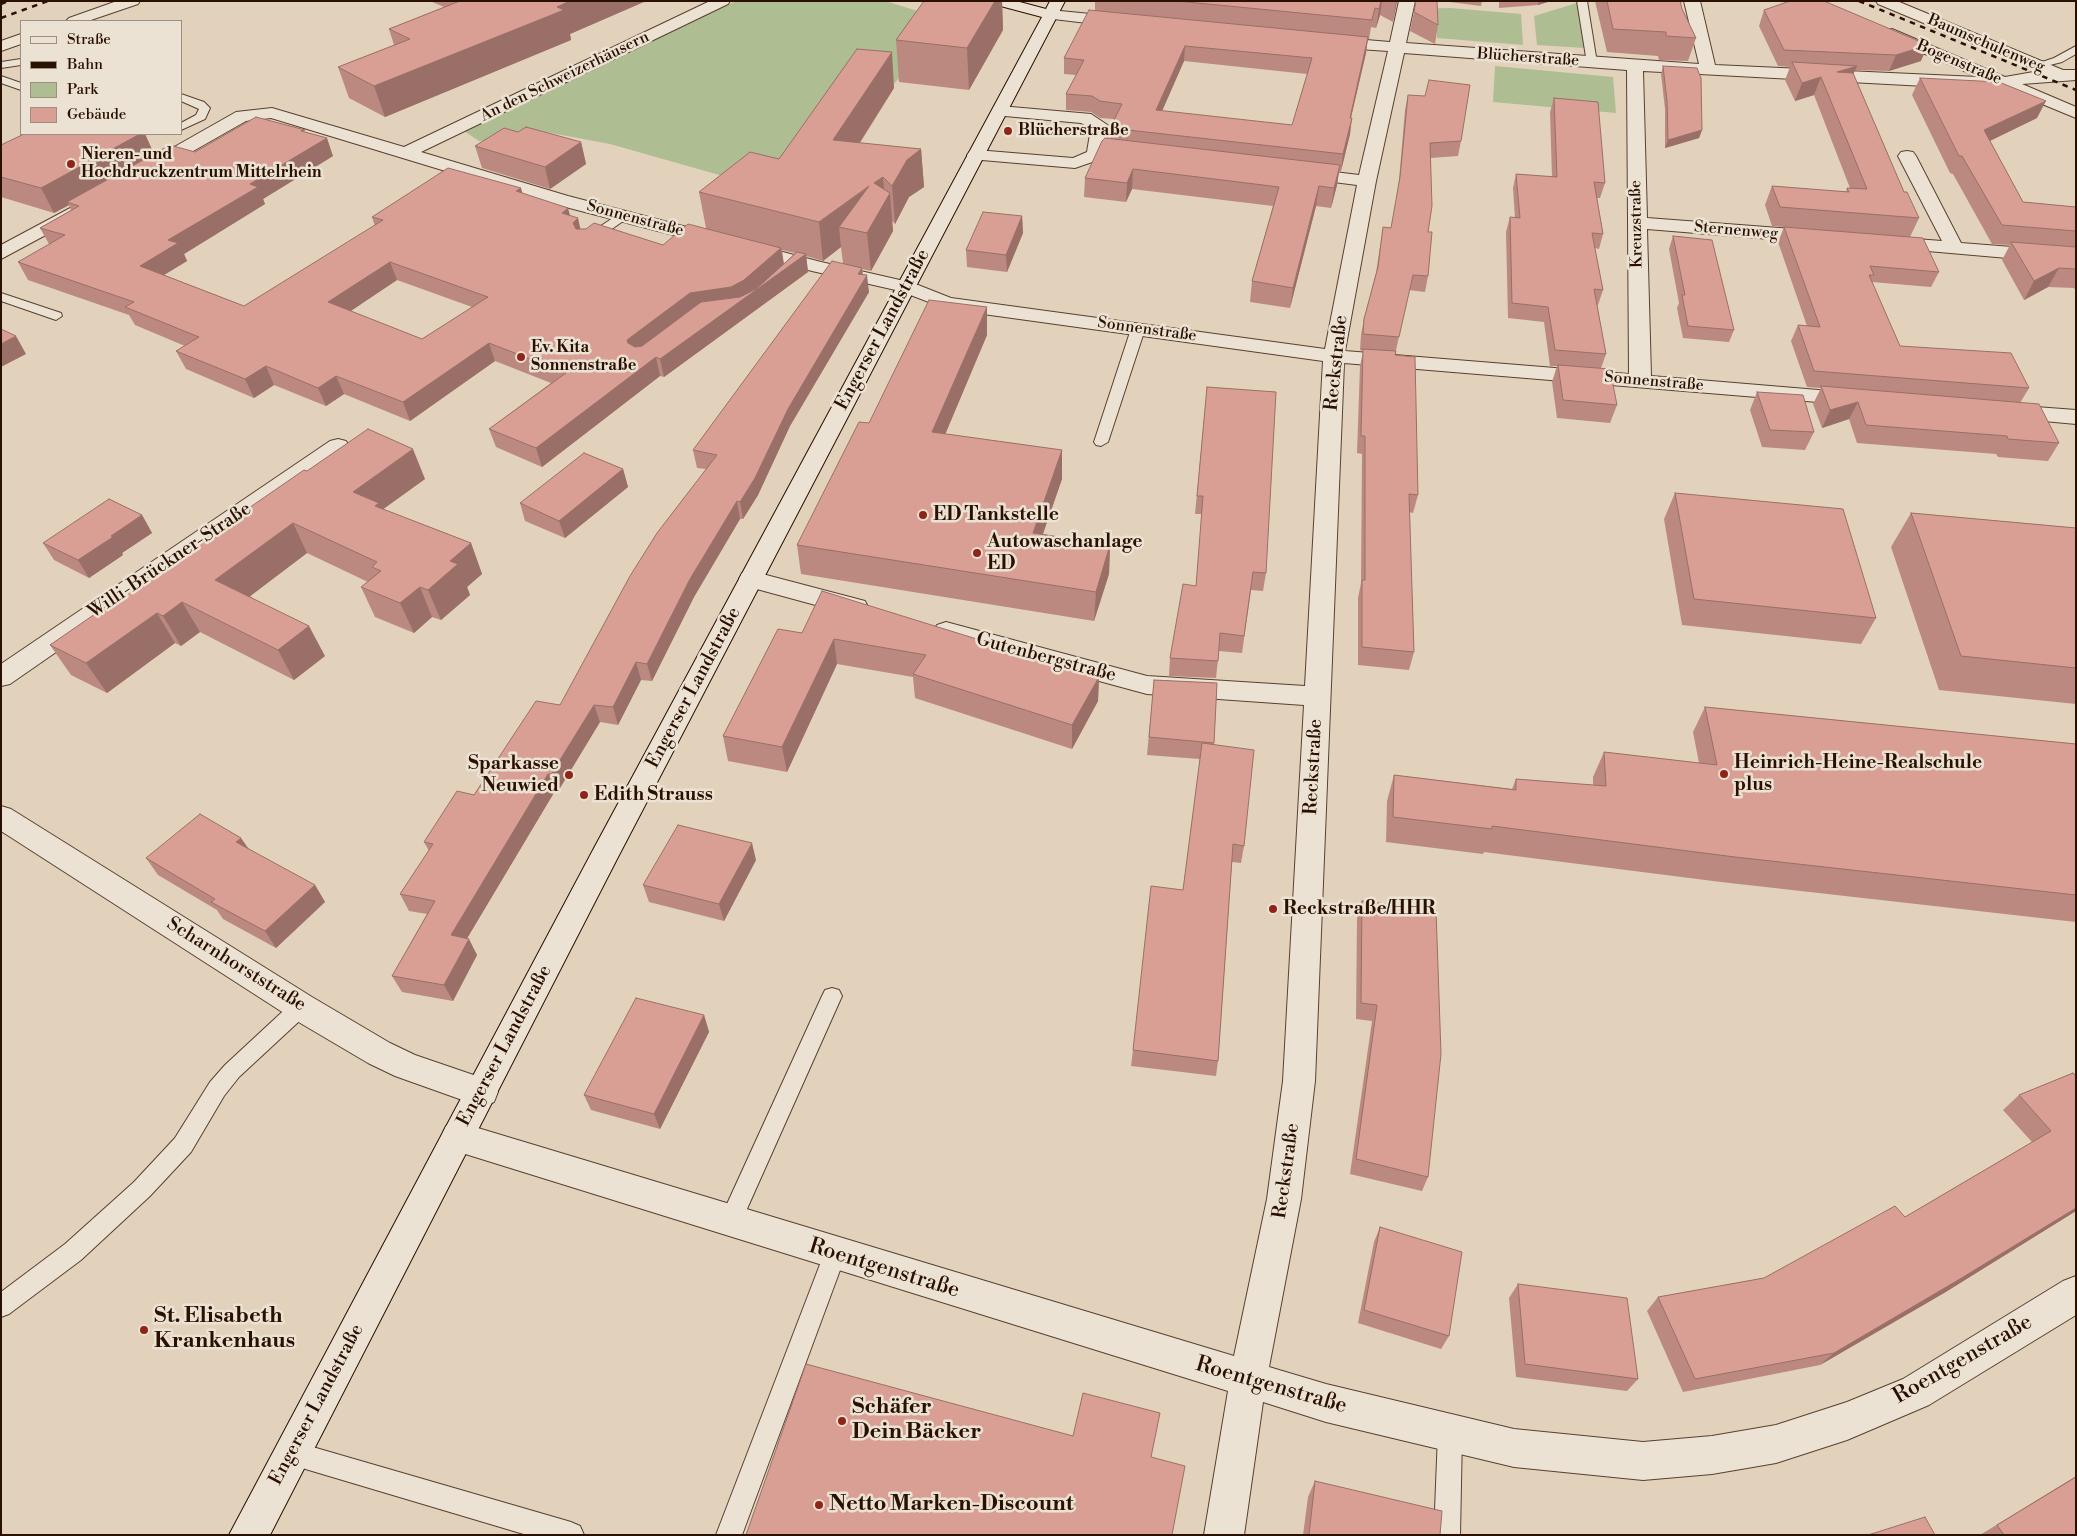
<!DOCTYPE html>
<html>
<head>
<meta charset="utf-8">
<style>
  body { margin:0 }
  #map { position:relative; width:2077px; height:1536px; overflow:hidden; background:#e2d2bb; font-family:"Libre Bodoni",serif }
  canvas { display:block }
  .frame { position:absolute; inset:0; border:2px solid #2a1000; pointer-events:none }
  .legend { position:absolute; left:20px; top:20px; width:162px; height:115px; box-sizing:border-box; background:#ece2d3; border:1px solid #9e8e7f; margin:0; padding:6px 9px; list-style:none; font-size:15px; color:#2a1000 }
  .legend li { display:flex; align-items:center; gap:10px; height:25px }
  .legend b { width:25px; border:1px solid #9e8e7f }
</style>
</head>
<body>
<div id="map">
<canvas width="2077" height="1536"></canvas>
<div class="frame"></div>
<ul class="legend">
<li><b style="height:6px;background:#ece2d3"></b>Straße</li>
<li><b style="height:6px;background:#2a1000"></b>Bahn</li>
<li><b style="height:14px;background:#afbd93"></b>Park</li>
<li><b style="height:14px;background:#da9f94"></b>Gebäude</li>
</ul>
</div>
<script>
const context = document.querySelector('canvas').getContext('2d');
context.lineJoin = 'round';
function fillPath(path, color) {
  context.fillStyle = color;
  context.fill(path, 'evenodd');
}
function toPath(rows) {
  const path = new Path2D();
  for (const r of rows) {
    path.moveTo(r[0], r[1]);
    for (let i = 2; i < r.length; i += 2) path.lineTo(r[i], r[i + 1]);
  }
  return path;
}
function stroke(path, color, width, dash) {
  context.strokeStyle = color;
  context.lineWidth = width;
  context.lineCap = dash ? 'butt' : 'round';
  context.setLineDash(dash || []);
  context.stroke(path);
}
function drawText(font, color, halo, rows, align = 'center') {
  context.font = font + ' "Libre Bodoni",serif';
  context.lineWidth = 5;
  context.setLineDash([]);
  context.textBaseline = 'middle';
  context.strokeStyle = halo;
  context.fillStyle = color;
  for (const [text, x, y, turn = 0] of rows) {
    context.save();
    context.translate(x, y);
    context.rotate((+turn || 0) * Math.PI / 180);
    context.textAlign = isNaN(turn) ? turn : align;
    if (halo) context.strokeText(text, 0, 0);
    context.fillText(text, 0, 0);
    context.restore();
  }
}
const green = toPath([
  [736,1,885,1,931,15,911,65,893,85,795,166,744,182,610,144,524,128,502,142,479,141,464,131],
  [1577,3,1584,48,1537,45,1534,16],
  [1450,8,1521,14,1523,45,1437,38,1437,31,1418,9],
  [1495,66,1613,77,1616,113,1493,102]
]);
const lane = toPath([
  [1577,1,1587,1,1597,63,1596,65,1592,66,1587,63,1577,1],
  [2076,46,2076,54,2062,62,2038,68,2033,65,2054,58,2076,46],
  [21,59,21,65,1,68,1,62,21,59],
  [1,76,21,83,21,90,1,83,1,76],
  [181,94,204,102,210,108,205,119,181,130,181,123,196,115,199,109,181,101,181,94],
  [622,212,626,213,626,219,592,243,584,243,582,240,584,237,622,212],
  [1,293,61,313,62,316,56,320,1,301,1,293],
  [1138,325,1145,329,1108,442,1101,446,1096,445,1094,442,1131,329,1138,325],
  [832,988,839,990,842,996,738,1229,730,1233,722,1229,719,1222,722,1215,822,996,825,990,832,988],
  [301,998,308,1001,311,1007,308,1013,239,1077,224,1096,191,1152,150,1196,81,1260,9,1314,1,1317,1,1292,65,1244,134,1182,175,1138,210,1082,225,1065,294,1001,301,998],
  [835,1243,843,1246,846,1254,742,1535,716,1535,824,1254,827,1246,835,1243],
  [1450,1422,1459,1425,1462,1434,1460,1535,1434,1535,1438,1434,1441,1425,1450,1422],
  [292,1441,571,1522,580,1526,584,1535,527,1535,292,1465,283,1462,280,1453,283,1444,292,1441]
]);
const street = toPath([
  [117,1,140,1,138,4,88,21,66,21,69,18,117,1],
  [710,1,730,1,728,4,421,152,568,196,821,262,913,283,951,298,1325,349,1357,185,1302,178,1296,177,1293,173,1296,169,1302,168,1359,175,1388,51,1330,47,1322,42,1330,37,1390,42,1399,1,1415,1,1406,43,1699,64,1684,1,1700,1,1715,65,1978,77,1886,37,1884,34,1886,31,1892,29,2005,77,2039,71,1878,4,1876,1,1897,1,2063,70,2076,70,2076,80,2022,84,2076,107,2076,118,2001,87,1944,87,1643,71,1647,218,1819,231,1826,233,1828,237,1826,241,1819,243,1647,229,1651,376,1854,393,1862,394,1865,399,1862,404,1854,405,1344,363,1315,1081,1301,1199,1269,1367,1326,1384,1514,1429,1643,1442,1712,1436,1776,1425,1847,1402,1903,1379,2063,1281,2076,1276,2076,1315,1929,1405,1847,1440,1776,1463,1712,1474,1643,1480,1514,1467,1326,1422,1263,1402,1244,1535,1204,1535,1228,1391,446,1148,441,1137,446,1126,458,1122,1234,1356,1267,1199,1283,1081,1304,705,1147,694,937,637,933,631,937,625,946,622,1147,676,1305,686,1323,361,947,309,900,291,812,271,554,204,271,118,246,121,158,171,146,171,143,167,146,163,236,112,272,108,404,147,710,1],
  [1404,53,1627,70,1629,374,1345,351,1376,181,1404,53],
  [1050,10,1121,17,1129,22,1121,27,1045,18,1042,15,1050,10],
  [21,34,21,44,1,51,1,41,21,34],
  [1000,106,1091,114,1109,126,1106,146,1135,149,1141,150,1144,154,1141,158,1135,159,1103,156,1101,159,1075,168,970,159,967,155,970,151,976,150,1073,158,1087,152,1091,128,1081,123,994,115,992,111,994,107,1000,106],
  [1907,151,1913,152,1916,156,1961,243,2076,252,2076,264,1882,247,1879,243,1882,239,1889,237,1942,241,1898,156,1901,152,1907,151],
  [74,206,81,208,83,212,81,216,1,259,1,245,74,206],
  [2009,405,2076,410,2076,424,2001,417,1998,412,2001,407,2009,405],
  [338,439,346,441,349,446,346,451,10,684,1,686,1,664,330,441,338,439],
  [751,571,865,601,868,607,865,613,856,616,742,585,739,579,742,573,751,571],
  [1,806,11,809,312,997,390,1043,415,1055,494,1082,498,1092,494,1102,482,1107,395,1076,368,1063,290,1017,1,831,1,806]
]);
const secondary = toPath([
  [991,1,1016,1,1046,9,1050,1,1065,1,617,859,270,1535,229,1535,593,850,1042,17,993,4,991,1]
]);
const rail = toPath([
  [1859,1,2076,90],
  [1,4,8,1],
  [1,18,48,1]
]);
const wall = toPath([
  [430,1,646,1,570,34,571,40,385,117,349,98,338,67,394,45,389,29,444,7],
  [924,1,1002,1,1003,30,969,90,899,82,896,40],
  [1095,1,1397,1,1393,22,1380,15,1376,28,1371,27,1369,39,1368,39,1366,53,1351,118,1350,134,1341,171,1339,171,1337,185,1331,208,1316,206,1290,308,1250,302,1252,281,1273,206,1132,189,1126,202,1084,197,1085,178,1110,139,1110,128,1114,119,1100,118,1091,112,1066,110,1066,94,1076,75,1064,74,1064,58,1095,11],
  [1184,61,1307,74,1292,125,1162,111],
  [1442,1,1482,1,1481,6],
  [1499,1,1551,1,1538,5,1499,8],
  [1595,1,1680,1,1682,9,1696,38,1688,61,1659,60,1658,56,1607,52],
  [1764,10,1921,61,1889,71,1855,70,1853,74,1904,192,1919,218,1910,237,1939,272,1931,287,1872,282,1900,346,2029,388,2020,403,2059,443,2048,461,1998,457,1996,454,1857,443,1849,419,1822,428,1813,404,1821,388,1807,387,1791,341,1798,325,1807,326,1778,242,1784,227,1797,228,1772,226,1765,205,1772,186,1846,192,1847,188,1850,188,1814,95,1795,101,1785,80,1790,67,1778,66,1759,26],
  [1414,12,1438,25,1435,44,1410,31],
  [1663,66,1702,130,1699,138,1665,148,1665,109,1661,74],
  [1920,78,2037,118,1990,141,2023,202,2076,207,2076,291,2074,288,2048,287,2024,300,2002,260,2010,245,1992,244,1953,174,1950,173,1912,95],
  [894,88,860,143,921,149,924,187,909,197,895,224,892,221,893,231,871,271,862,269,863,275,869,292,790,426,758,495,743,519,740,519,694,597,652,681,641,680,618,725,600,722,562,785,558,791,555,791,467,938,477,955,453,1001,402,992,392,976,427,914,409,911,400,894,429,851,424,842,474,795,560,705,706,469,697,468,693,450,843,263,841,247,823,261,806,256,808,272,664,377,660,376,542,467,496,447,489,429,551,383,495,361,410,421,344,394,326,406,274,385,254,398,186,369,176,351,185,346,135,325,129,315,28,280,18,262,49,244,40,228,71,210,69,205,54,213,1,197,1,145,24,134,145,134,154,154,195,152,306,133,333,156,263,199,265,204,184,254,187,261,164,275,244,306,375,226,372,217,523,193,570,216,580,229,663,245,706,228,699,192,779,159],
  [782,250,795,253,784,264],
  [397,280,472,307,422,339,350,311],
  [1408,95,1461,141,1458,156,1431,158,1428,232,1428,276,1425,292,1409,290,1395,355,1418,495,1413,513,1409,512,1414,652,1409,670,1358,665,1358,598,1361,583,1362,454,1357,453,1360,366,1363,351,1360,350,1361,335,1364,319,1376,273,1383,227,1391,228,1398,192,1405,110],
  [1554,98,1605,183,1600,198,1597,198,1603,234,1599,249,1595,248,1603,290,1598,305,1597,305,1606,354,1601,368,1617,405,1610,423,1557,418,1552,382,1557,366,1550,366,1544,322,1508,318,1506,232,1510,217,1515,218,1513,188,1516,174,1552,177,1550,112],
  [518,132,581,142,586,164,550,189,482,168,475,146],
  [1022,216,1023,233,1007,272,967,267,966,250],
  [1673,236,1734,330,1729,342,1683,338,1677,308,1679,303,1669,249],
  [987,335,945,434,1062,450,1062,479,1043,534,1110,545,1109,574,1094,621,801,574,797,545,869,423],
  [1207,387,1266,573,1263,591,1251,590,1242,653,1219,651,1216,678,1169,676,1170,658,1196,586,1202,514,1195,514],
  [1757,392,1814,432,1805,450,1762,447,1750,410],
  [623,469,628,487,565,538,525,521,520,503],
  [307,471,425,479,383,509,471,543,482,574,467,587,470,595,441,620,432,617,414,633,375,617,361,587,368,582,307,553,250,596,325,656,294,680,200,632,181,646,175,643,107,693,71,675,50,645],
  [1675,493,1876,618,1861,644,1682,625,1664,519],
  [1911,513,2076,528,2076,704,1939,690,1891,547],
  [142,515,152,533,122,553,123,555,89,578,54,560,43,543],
  [802,633,1099,677,1098,701,1072,749,915,698,913,677,837,664,787,772,728,761,723,736],
  [1154,680,1217,683,1214,745,1244,846,1241,863,1232,862,1218,1061,1216,1076,1131,1066,1133,1050,1183,890,1200,759,1147,755],
  [1705,707,2076,744,2076,922,1721,882,1484,852,1483,854,1386,842,1387,801,1394,775,1512,789,1516,779,1593,785,1593,777,1604,752,1699,763,1693,732],
  [249,850,315,885,325,902,276,948,223,919,217,910,158,875,146,858],
  [756,860,724,921,649,902,643,885],
  [1362,901,1428,1177,1422,1191,1350,1174,1372,1021,1356,1019,1357,918],
  [704,1015,709,1032,660,1129,591,1110,584,1095],
  [2073,1073,2076,1211,1944,1293,1820,1365,1683,1392,1647,1311,1658,1297,1764,1278,1905,1217,2032,1142,2003,1110,2019,1095],
  [1380,1227,1449,1336,1441,1349,1358,1323,1374,1242],
  [1518,1284,1638,1379,1627,1391,1516,1377,1509,1298],
  [2076,1476,2076,1535,1980,1535],
  [1315,1481,1440,1535,1303,1535,1308,1497]
]);
const shadedWall = toPath([
  [570,1,646,1,570,34,571,40,385,117,374,86],
  [995,1,1002,1,1003,30,969,90,967,48],
  [1381,1,1382,1,1380,15,1376,28,1379,9],
  [1396,1,1397,1,1393,22],
  [1539,1,1551,1,1538,5],
  [1368,37,1366,53,1347,134,1350,118],
  [1928,45,1921,61,1889,71,1896,55],
  [1185,46,1184,61,1155,127,1156,110],
  [892,52,894,88,837,178,833,140],
  [1857,66,1849,84,1837,72],
  [1821,77,1814,95,1795,101,1802,83],
  [2046,101,2037,118,1975,148,1984,130],
  [1352,118,1350,134,1341,171,1343,154],
  [1702,130,1699,138,1665,148,1668,140],
  [140,134,145,134,155,156,67,202,69,205,54,213,41,188],
  [327,138,333,156,263,199,265,204,184,254,187,261,149,284,140,266,168,240,250,184],
  [581,142,586,164,550,189,545,167],
  [921,149,924,187,909,197,895,224,892,186,907,160],
  [1340,165,1337,185,1331,208,1334,188],
  [1133,169,1132,189,1126,202,1127,183],
  [883,177,885,202,890,193,893,231,871,271,867,233,839,227,841,247,823,261,819,222],
  [1319,186,1316,206,1290,308,1293,288],
  [521,188,526,205,516,191],
  [568,208,573,226,562,213],
  [1022,216,1023,233,1007,272,1006,255],
  [578,218,582,236,577,241,573,223],
  [781,248,784,266,806,254,808,272,664,377,660,359,735,305,632,358,627,340,690,293],
  [390,262,397,280,336,321,328,302],
  [862,268,863,282,867,275,869,292,790,426,758,495,743,519,740,502],
  [2059,268,2048,287,2024,300,2034,281],
  [987,307,987,335,934,461,932,432],
  [16,336,26,354,1,367,1,344],
  [489,343,495,361,410,421,403,402],
  [656,357,660,376,542,467,536,448],
  [266,366,274,385,254,398,245,379],
  [336,376,344,394,326,406,318,388],
  [1858,402,1849,419,1822,428,1830,410],
  [413,449,425,479,382,510,353,492],
  [1062,450,1062,479,1033,562,1033,533],
  [623,469,628,487,565,538,559,521],
  [737,501,740,519,694,597,652,681,647,664,690,579],
  [142,515,152,533,122,553,123,555,89,578,78,560,111,536],
  [293,523,307,553,232,610,215,580],
  [471,543,482,574,467,587,470,595,441,620,428,590,450,561],
  [1110,545,1109,574,1094,621,1096,592],
  [420,587,432,617,414,633,400,603],
  [182,602,200,632,181,646,163,616],
  [157,613,175,643,107,693,86,663],
  [309,626,325,656,294,680,278,650],
  [834,639,837,664,787,772,782,747],
  [636,662,641,680,618,725,613,707],
  [1099,677,1098,701,1072,749,1072,725],
  [594,705,600,722,558,791,551,774],
  [548,774,555,791,459,952,451,935],
  [241,838,253,855,236,842],
  [752,843,756,860,724,921,719,904],
  [315,885,325,902,276,948,265,931],
  [469,939,477,955,453,1001,444,985],
  [704,1015,709,1032,660,1129,654,1114],
  [2076,1208,2076,1211,1944,1293,1820,1365,1834,1353]
]);
const building = toPath([
  [460,1,570,1,557,7,564,10,374,86,338,67,410,39,389,29,460,1],
  [924,1,995,1,967,48,896,40,924,1],
  [1177,1,1381,1,1379,9,1375,8,1372,20,1177,1],
  [1416,1,1437,1,1438,25,1414,12,1416,1],
  [1607,1,1680,1,1682,9,1696,38,1666,36,1666,32,1613,29,1607,1],
  [1790,1,1824,1,1928,45,1896,55,1784,50,1764,10,1790,1],
  [1089,10,1368,37,1350,118,1352,118,1343,154,1110,128,1122,104,1100,101,1092,96,1066,94,1084,60,1064,58,1089,10],
  [1185,46,1312,58,1292,125,1156,110,1185,46],
  [857,49,892,52,833,140,921,149,907,160,892,186,883,177,874,183,890,193,867,233,839,227,869,186,819,222,699,192,750,152,779,159,857,49],
  [1792,62,1857,66,1837,72,1853,73,1904,192,1907,192,1919,218,1780,207,1772,186,1849,192,1847,188,1867,189,1821,77,1802,83,1792,62],
  [1663,66,1697,68,1701,78,1702,130,1668,140,1667,101,1663,66],
  [1920,78,1999,82,2046,101,1984,130,2023,202,2076,207,2076,231,2002,225,1962,156,1959,156,1920,78],
  [1429,80,1470,85,1461,141,1430,143,1432,206,1428,232,1432,232,1428,276,1413,275,1399,337,1363,334,1364,319,1378,267,1383,227,1391,228,1400,177,1408,95,1425,96,1429,80],
  [1554,98,1598,102,1605,183,1594,182,1603,234,1592,233,1603,290,1594,289,1606,354,1555,350,1548,307,1512,303,1510,217,1520,218,1516,174,1557,177,1554,98],
  [256,117,305,130,301,131,327,138,250,184,258,187,168,240,178,243,140,266,244,306,383,220,372,217,448,168,521,188,516,191,568,208,562,213,578,218,573,223,576,229,586,229,594,223,663,245,688,224,781,248,744,280,731,287,690,293,627,340,628,343,635,347,642,346,701,302,740,297,756,289,797,252,806,254,660,359,656,357,536,448,489,429,566,373,489,343,403,402,336,376,318,388,266,366,245,379,176,351,199,337,125,307,134,302,18,262,65,235,40,228,79,206,67,202,170,145,195,152,256,117],
  [390,262,488,297,422,339,328,302,390,262],
  [526,127,581,142,545,167,475,146,504,128,518,132,526,127],
  [24,134,140,134,41,188,1,177,1,145,24,134],
  [1105,138,1340,165,1334,188,1319,186,1293,288,1252,281,1279,187,1133,169,1127,183,1085,178,1102,141,1105,138],
  [983,212,1022,216,1006,255,966,250,983,212],
  [1784,227,1923,238,1939,272,1870,266,1874,275,1869,275,1900,346,2011,353,2029,388,1814,371,1798,325,1820,327,1784,227],
  [1673,236,1712,240,1734,330,1688,326,1682,295,1685,295,1673,236],
  [2011,242,2076,247,2076,269,2059,268,2034,281,2011,242],
  [832,261,862,268,858,274,867,275,788,409,755,478,740,502,737,501,690,579,647,664,636,662,613,707,594,705,555,768,551,774,548,774,451,935,469,939,444,985,392,976,435,901,400,894,433,844,424,842,457,791,474,795,536,701,560,705,630,576,657,533,717,455,693,450,832,261],
  [929,300,987,307,932,432,1062,450,1033,533,1110,545,1096,592,797,545,859,422,869,423,929,300],
  [1,329,16,336,1,344,1,329],
  [1363,349,1396,351,1395,355,1415,357,1418,495,1409,494,1414,652,1362,647,1362,580,1365,580,1365,436,1361,436,1363,349],
  [1558,365,1610,369,1617,405,1563,400,1558,365],
  [1821,386,2039,404,2059,443,2008,439,2007,436,1866,425,1858,402,1830,410,1821,386],
  [1207,387,1276,392,1266,573,1253,572,1244,636,1220,633,1218,661,1170,658,1183,584,1196,586,1203,496,1197,496,1207,387],
  [1757,392,1803,395,1814,432,1770,430,1757,392],
  [368,429,413,449,353,492,379,503,375,506,471,543,450,561,458,564,428,590,420,587,400,603,361,587,381,571,372,567,377,562,293,523,215,580,309,626,278,650,182,602,163,616,157,613,86,663,50,645,304,470,307,471,368,429],
  [584,453,623,469,559,521,520,503,584,453],
  [1675,493,1843,509,1876,618,1694,599,1675,493],
  [109,499,142,515,111,536,113,537,78,560,43,543,109,499],
  [1911,513,2076,528,2076,668,1961,656,1911,513],
  [822,591,1099,677,1072,725,913,674,926,655,834,639,782,747,723,736,778,629,802,633,822,591],
  [1154,680,1217,683,1214,743,1149,737,1154,680],
  [1705,707,2076,744,2076,895,1735,857,1492,826,1492,829,1393,817,1394,775,1516,790,1516,779,1606,786,1604,752,1717,765,1705,707],
  [1202,743,1254,750,1244,846,1233,844,1218,1061,1133,1050,1151,886,1183,890,1202,743],
  [200,814,241,838,236,842,315,885,265,931,211,902,215,899,146,858,200,814],
  [678,825,752,843,719,904,643,885,678,825],
  [1362,901,1436,910,1441,1054,1428,1177,1356,1159,1377,1005,1361,1003,1362,901],
  [636,998,704,1015,654,1114,584,1095,636,998],
  [2073,1073,2076,1076,2076,1208,1960,1279,1834,1353,1695,1379,1658,1297,1764,1278,1895,1206,1905,1217,2051,1131,2019,1095,2073,1073],
  [1380,1227,1462,1252,1449,1336,1364,1310,1380,1227],
  [1518,1284,1627,1298,1638,1379,1525,1364,1518,1284],
  [806,1364,1073,1436,1083,1393,1160,1413,1151,1457,1185,1466,1172,1535,746,1535,806,1364],
  [2076,1477,2076,1535,2004,1535,1997,1525,2076,1477],
  [1315,1481,1442,1511,1440,1535,1309,1535,1315,1481],
  [1925,1517,1935,1535,1868,1535,1925,1517]
]);
const markers = [
  [1008,131,5,"#8f2418"],
  [71,164,5,"#8f2418"],
  [521,357,5,"#8f2418"],
  [923,515,5,"#8f2418"],
  [977,553,5,"#8f2418"],
  [1724,774,5,"#8f2418"],
  [569,775,5,"#8f2418"],
  [584,795,5,"#8f2418"],
  [1273,909,5,"#8f2418"],
  [144,1330,5,"#8f2418"],
  [842,1421,5,"#8f2418"],
  [819,1505,5,"#8f2418"]
];
const farStreetnames = [
  ["Baumschulenweg",1986,44,23],
  ["Blücherstraße",1528,58,4],
  ["Bogenstraße",1959,63,23],
  ["An den Schweizerhäusern",565,77,-26],
  ["Sonnenstraße",635,219,15],
  ["Kreuzstraße",1637,224,-91],
  ["Sternenweg",1736,231,5],
  ["Sonnenstraße",1147,330,8],
  ["Sonnenstraße",1654,382,5]
];
const farPoinames = [
  ["Blücherstraße",1018,131],
  ["Nieren- und",81,155],
  ["Hochdruckzentrum Mittelrhein",81,173],
  ["Ev. Kita",531,348],
  ["Sonnenstraße",531,366]
];
const streetNames = [
  ["Engerser Landstraße",883,330,-62],
  ["Reckstraße",1337,363,-84],
  ["Willi-Brückner-Straße",170,561,-34],
  ["Gutenbergstraße",1046,658,15],
  ["Engerser Landstraße",694,688,-62],
  ["Reckstraße",1314,767,-87],
  ["Scharnhorststraße",236,965,32],
  ["Engerser Landstraße",505,1046,-62],
  ["Reckstraße",1287,1171,-82],
  ["Engerser Landstraße",317,1405,-62]
];
const poiNames = [
  ["ED Tankstelle",933,515],
  ["Autowaschanlage",987,542],
  ["ED",987,564],
  ["Heinrich-Heine-Realschule",1734,763],
  ["plus",1734,785],
  ["Sparkasse",559,764,"right"],
  ["Neuwied",559,786,"right"],
  ["Edith Strauss",594,795],
  ["Reckstraße/HHR",1283,909]
];
const nearStreetnames = [
  ["Roentgenstraße",884,1269,17],
  ["Roentgenstraße",1963,1360,-30],
  ["Roentgenstraße",1271,1386,16]
];
const nearPoinames = [
  ["St. Elisabeth",154,1317],
  ["Krankenhaus",154,1342],
  ["Schäfer",852,1408],
  ["Dein Bäcker",852,1433],
  ["Netto Marken-Discount",829,1505]
];
fillPath(green, '#afbd93');
stroke(lane, '#58402f', 2);
stroke(street, '#58402f', 2);
stroke(secondary, '#2a1000', 2);
fillPath(lane, '#ece2d3');
fillPath(street, '#ece2d3');
fillPath(secondary, '#ece2d3');
stroke(rail, '#2a1000', 2.5, [5.5, 5.5]);
fillPath(wall, '#bb897f');
fillPath(shadedWall, '#996f68');
fillPath(building, '#da9f94');
stroke(building, '#996f68', 1);
for (const [x, y, r, color] of markers) {
  const dot = new Path2D();
  dot.arc(x, y, r, 0, 2 * Math.PI);
  context.fillStyle = color;
  context.fill(dot);
  stroke(dot, '#ece2d3', 2);
}
drawText('16px', '#2a1000', '#ece2d3', farStreetnames);
drawText('bold 16px', '#2a1000', '#ece2d3', farPoinames, 'left');
drawText('19px', '#2a1000', '#ece2d3', streetNames);
drawText('bold 19px', '#2a1000', '#ece2d3', poiNames, 'left');
drawText('22px', '#2a1000', '#ece2d3', nearStreetnames);
drawText('bold 22px', '#2a1000', '#ece2d3', nearPoinames, 'left');
</script>
</body>
</html>
